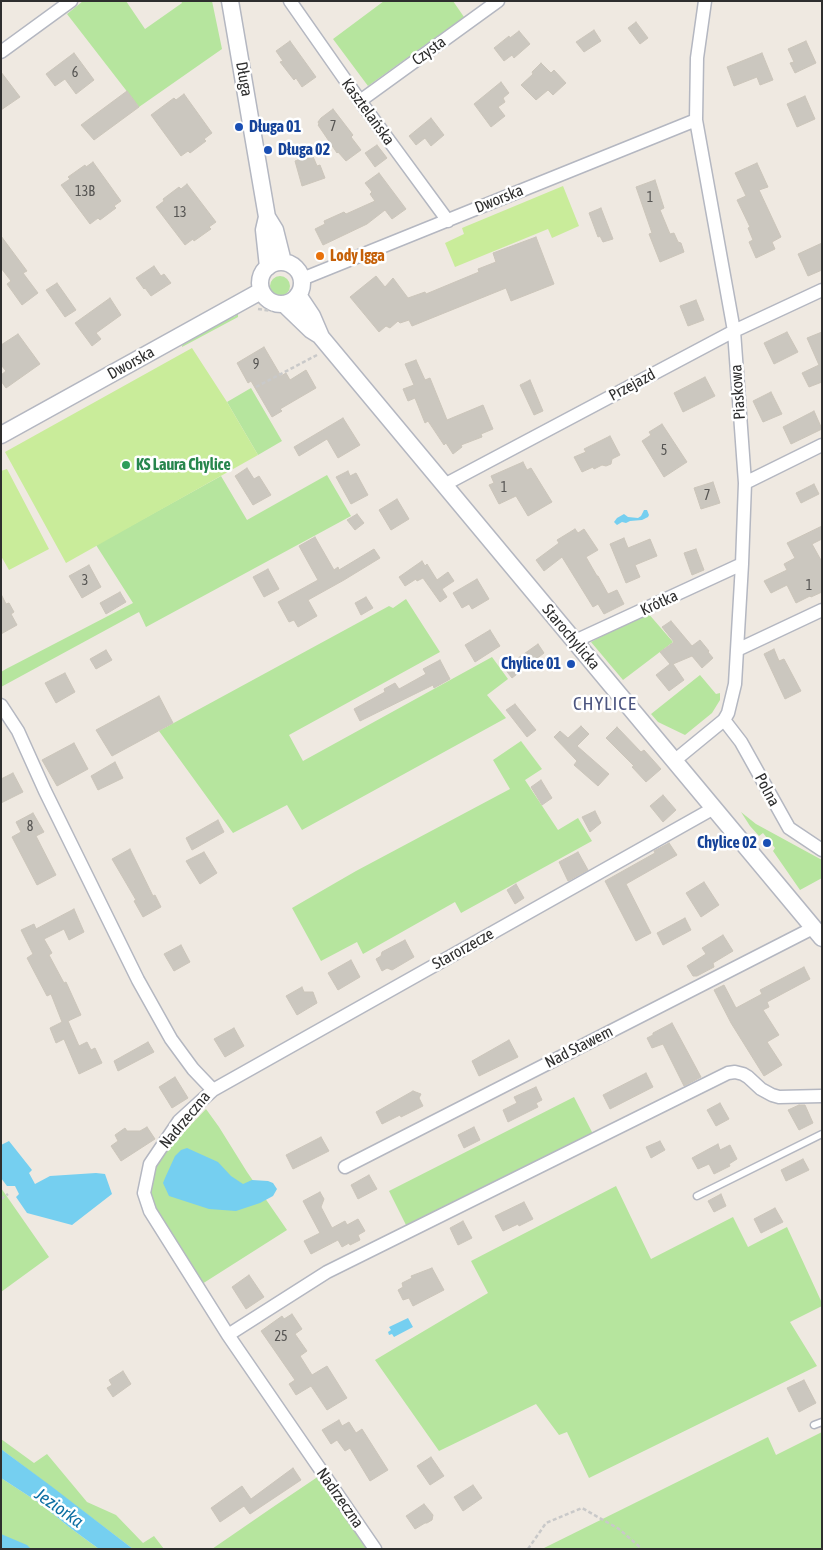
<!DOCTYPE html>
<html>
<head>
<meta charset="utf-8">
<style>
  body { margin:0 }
  #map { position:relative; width:823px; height:1550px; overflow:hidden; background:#efe9e1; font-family:"Asap Condensed",sans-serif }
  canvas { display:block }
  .frame { position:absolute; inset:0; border:2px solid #2e2e2e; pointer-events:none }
</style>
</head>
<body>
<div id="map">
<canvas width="823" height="1550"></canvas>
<div class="frame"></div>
</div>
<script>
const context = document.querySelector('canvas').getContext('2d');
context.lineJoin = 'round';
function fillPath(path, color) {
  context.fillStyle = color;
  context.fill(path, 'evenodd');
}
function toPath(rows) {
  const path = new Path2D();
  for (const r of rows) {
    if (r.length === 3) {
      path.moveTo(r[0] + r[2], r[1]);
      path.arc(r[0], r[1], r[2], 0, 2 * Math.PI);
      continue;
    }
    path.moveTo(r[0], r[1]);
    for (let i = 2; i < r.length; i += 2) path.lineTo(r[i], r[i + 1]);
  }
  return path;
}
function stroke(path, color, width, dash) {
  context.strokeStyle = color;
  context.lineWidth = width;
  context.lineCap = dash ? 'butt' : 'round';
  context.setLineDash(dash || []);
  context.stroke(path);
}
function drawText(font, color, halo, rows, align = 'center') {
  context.font = font + ' "Asap Condensed",sans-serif';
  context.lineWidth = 5;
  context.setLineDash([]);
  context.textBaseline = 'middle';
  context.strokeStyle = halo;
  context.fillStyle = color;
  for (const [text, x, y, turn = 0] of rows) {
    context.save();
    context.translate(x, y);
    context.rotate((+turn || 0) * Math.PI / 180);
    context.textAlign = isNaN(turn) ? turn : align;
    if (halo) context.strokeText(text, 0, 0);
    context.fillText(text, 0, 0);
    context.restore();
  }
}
const green = toPath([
  [83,1,126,1,145,29,182,3,181,1,212,1,222,49,139,107,67,14],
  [384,1,453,1,464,17,368,86,333,39],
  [280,286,10],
  [238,313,238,317,182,347,183,341,232,316,234,317],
  [251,388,282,441,258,455,227,402],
  [327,475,351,516,146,627,139,612,1,687,1,672,6,669,133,603,96,545,221,476,247,520],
  [406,599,440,652,289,735,303,761,492,657,508,679,487,695,506,718,302,830,287,805,233,833,159,731,389,606,393,608],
  [647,612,673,642,623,680,591,642],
  [700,675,716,694,720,693,720,700,712,713,685,735,658,722,651,714],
  [521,741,542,769,525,780,558,830,578,818,592,841,461,913,455,902,363,954,357,942,321,961,292,908,356,871,510,789,493,760],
  [741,812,756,824,822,860,822,878,800,890,773,851,775,848,763,833,759,836,750,826],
  [574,1097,593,1134,406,1225,389,1191],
  [206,1109,219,1127,247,1172,287,1230,202,1284,157,1211,151,1200,150,1191,153,1172,165,1152],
  [616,1186,651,1259,733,1217,748,1247,787,1227,822,1303,822,1306,790,1322,817,1366,589,1478,567,1432,559,1435,536,1404,439,1451,375,1360,488,1293,471,1261],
  [1,1188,49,1257,1,1292],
  [822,1432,822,1549,542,1549,768,1437,776,1455],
  [1,1439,34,1463,47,1454,87,1502,116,1515,143,1543,154,1536,164,1549,133,1549,1,1449],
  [319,1476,368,1549,212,1549,273,1507],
  [1,1478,41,1504,69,1527,99,1549,1,1549]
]);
const pitch = toPath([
  [563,186,579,226,552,238,548,229,455,267,445,243,464,234,462,228],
  [192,348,227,402,258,455,66,563,5,452],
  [7,469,49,549,9,570,1,556,1,471]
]);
const water = toPath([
  [644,510,647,510,649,515,648,517,642,520,630,521,626,523,622,522,617,525,614,522,617,518,624,514,628,517,638,518,641,516],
  [9,1141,32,1170,29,1173,35,1184,50,1176,96,1173,105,1174,112,1194,72,1225,27,1213,16,1197,19,1194,15,1186,7,1186,1,1178,1,1145],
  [187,1148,218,1162,231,1176,243,1184,252,1180,268,1181,273,1183,277,1189,273,1196,260,1203,236,1211,209,1209,169,1196,163,1183,165,1178,175,1156,181,1150],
  [408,1318,413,1327,394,1337,392,1334,389,1335,388,1332,391,1330,389,1327],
  [1,1449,51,1486,133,1549,99,1549,69,1527,41,1504,1,1478],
  [1,1534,27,1545,31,1549,1,1549]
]);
const building = toPath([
  [636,22,648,38,640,44,628,28,636,22],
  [594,30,601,41,584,52,576,42,594,30],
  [519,31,530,44,514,58,512,55,504,61,494,48,509,36,510,38,519,31],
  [290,41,316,77,302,87,296,78,294,80,280,62,283,61,276,51,290,41],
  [806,41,816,63,795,73,790,63,794,62,788,49,806,41],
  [74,53,94,80,76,94,65,79,55,86,46,74,74,53],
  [762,53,773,80,760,85,757,77,734,86,727,67,762,53],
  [541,63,551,73,554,70,566,83,553,95,548,90,536,100,521,85,533,74,532,72,541,63],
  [1,72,20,97,1,110,1,72],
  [501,82,509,93,503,98,505,102,498,107,505,116,491,127,474,104,501,82],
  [127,91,139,107,94,140,81,125,127,91],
  [184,94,212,133,204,139,206,141,190,153,188,151,181,156,151,115,174,98,176,100,184,94],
  [805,96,815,119,797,127,787,104,805,96],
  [333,109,353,135,351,137,361,150,346,161,338,152,337,153,318,125,319,124,318,122,321,118,333,109],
  [431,118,444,135,431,146,425,138,416,145,409,136,431,118],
  [377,145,387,158,375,167,365,153,377,145],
  [312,154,317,166,320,165,325,178,302,186,295,161,312,154],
  [93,162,121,201,114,206,116,208,100,220,98,218,90,224,61,185,70,179,68,177,85,165,86,167,93,162],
  [757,163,768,187,759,190,781,237,772,242,775,249,756,258,749,242,753,240,748,228,750,227,737,200,746,196,735,173,757,163],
  [379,173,406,209,392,219,385,210,367,224,323,245,315,229,325,224,324,221,344,212,346,214,375,201,370,194,372,192,365,183,379,173],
  [655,180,664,208,660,210,670,234,674,233,678,242,681,243,684,252,660,262,649,234,652,233,636,187,655,180],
  [187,184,216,222,209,227,211,229,194,241,193,239,185,245,156,207,164,201,163,199,179,187,181,189,187,184],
  [601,208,613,239,603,242,600,236,598,237,589,213,601,208],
  [1,236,27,271,23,273,38,293,22,305,7,284,11,281,1,268,1,236],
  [536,237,554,284,511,301,506,288,412,326,409,320,400,323,398,321,390,328,386,326,379,332,350,297,376,276,385,287,393,278,408,298,425,292,426,294,479,272,478,269,496,262,493,253,536,237],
  [822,243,822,270,808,276,798,254,822,243],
  [154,266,161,276,164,274,171,283,151,296,145,288,144,289,136,278,154,266],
  [57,283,76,310,65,317,46,290,57,283],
  [110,298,121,315,96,333,101,339,92,346,75,323,110,298],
  [696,300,704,320,688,326,680,306,696,300],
  [787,332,798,352,774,364,764,343,787,332],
  [822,332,822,382,809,387,802,373,819,365,807,338,822,332],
  [18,334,40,364,6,388,1,381,1,375,6,371,1,365,1,345,18,334],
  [264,347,281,376,286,373,290,380,306,370,316,388,280,409,282,411,272,417,251,381,248,383,237,363,264,347],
  [416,360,425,380,430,378,447,420,483,405,493,429,481,434,482,437,461,445,462,447,453,454,446,443,444,445,428,421,425,423,415,398,408,401,403,389,414,385,405,364,416,360],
  [705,377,715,396,683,412,674,393,705,377],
  [530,380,543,411,534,415,520,385,530,380],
  [771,392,782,414,763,422,753,401,771,392],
  [814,411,822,429,791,444,783,427,814,411],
  [343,418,360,445,338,458,327,439,299,456,294,447,343,418],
  [662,424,687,462,664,477,642,441,651,435,649,432,662,424],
  [610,436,620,455,612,459,611,464,606,466,602,465,594,469,593,467,582,472,574,457,586,452,584,449,610,436],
  [523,462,527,470,531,468,552,502,528,516,516,496,499,504,489,485,494,483,491,476,523,462],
  [247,468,254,479,259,476,271,495,253,505,235,476,247,468],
  [348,471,350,476,356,473,368,495,351,504,336,477,348,471],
  [713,482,720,503,701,509,694,488,713,482],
  [814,484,819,494,801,503,796,493,814,484],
  [397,499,409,519,391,530,379,510,397,499],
  [357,514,364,523,355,530,347,520,357,514],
  [822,526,822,539,812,544,822,562,822,592,811,597,810,596,796,603,787,585,771,593,764,581,787,570,784,564,795,558,787,543,822,526],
  [575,529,578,533,584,529,598,550,586,557,597,576,598,576,608,594,617,590,624,604,604,614,598,604,593,607,562,557,544,571,536,560,559,543,557,540,575,529],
  [315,537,334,570,338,567,339,570,374,549,380,558,344,580,308,600,317,616,298,627,294,620,289,622,278,602,318,580,299,546,315,537],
  [624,538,628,548,650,539,657,556,635,565,640,577,626,583,610,544,624,538],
  [696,549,704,570,692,575,684,553,696,549],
  [422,561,425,566,427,564,437,580,448,572,454,581,442,589,447,597,440,602,423,578,417,581,416,579,405,586,399,577,422,561],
  [89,565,101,587,82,598,69,576,89,565],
  [268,569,279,589,264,597,253,577,268,569],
  [477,579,489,599,472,609,469,604,462,608,453,593,477,579],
  [120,592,126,602,106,614,100,603,120,592],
  [1,594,6,604,9,603,14,612,11,614,17,625,1,634,1,594],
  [366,597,373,608,361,615,355,603,366,597],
  [671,621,692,646,700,640,709,651,708,652,713,658,702,668,692,656,673,664,684,680,669,691,656,675,670,664,660,652,674,642,662,627,671,621],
  [490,630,500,646,475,662,465,645,490,630],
  [538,644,544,653,512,678,504,668,538,644],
  [774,649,779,661,784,659,801,691,785,699,764,654,774,649],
  [106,650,112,660,96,669,90,659,106,650],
  [440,660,450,679,434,688,433,685,360,721,354,709,385,692,384,689,395,683,399,689,426,674,423,669,440,660],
  [65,673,75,692,56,703,45,683,65,673],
  [159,696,173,723,112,756,96,730,159,696],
  [515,704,536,730,527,737,506,710,515,704],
  [581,726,589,734,577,746,609,774,598,786,574,765,577,761,554,737,560,731,568,738,581,726],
  [617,727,641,752,644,750,661,769,646,782,632,767,634,766,606,738,617,727],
  [74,743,88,769,57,786,42,760,74,743],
  [115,762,123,778,98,790,91,776,115,762],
  [13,773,23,792,1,803,1,779,13,773],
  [541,780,552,798,542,805,531,787,541,780],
  [663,795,676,810,663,822,650,806,663,795],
  [595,811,601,823,590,832,582,817,595,811],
  [33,813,44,832,36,836,56,875,37,885,12,837,21,832,16,822,33,813],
  [218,820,224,832,192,850,186,838,218,820],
  [669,843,677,855,626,884,651,933,636,941,605,881,655,853,654,851,669,843],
  [130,849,153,896,155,895,161,907,143,917,134,901,136,900,112,859,130,849],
  [204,852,217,873,200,884,186,861,204,852],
  [578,852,588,870,568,881,559,862,578,852],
  [704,882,719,905,701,917,686,893,704,882],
  [516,884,524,898,515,904,507,890,516,884],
  [74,909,84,932,69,940,64,929,44,939,52,953,49,955,64,983,66,982,81,1015,68,1021,79,1046,87,1042,91,1050,95,1048,102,1063,79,1074,64,1039,56,1043,50,1028,62,1022,51,994,47,996,27,958,33,954,21,930,34,924,36,929,74,909],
  [685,918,691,930,663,945,657,933,685,918],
  [723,935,733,951,713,963,714,967,697,976,693,976,687,966,706,954,702,948,723,935],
  [405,940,414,957,392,970,387,968,382,971,376,959,381,956,382,952,405,940],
  [181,945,190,962,174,971,164,954,181,945],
  [351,960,360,977,338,990,328,973,351,960],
  [804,967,810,979,767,1002,769,1007,763,1010,779,1035,767,1042,782,1065,764,1076,731,1023,714,990,724,985,736,1008,762,994,760,990,804,967],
  [302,987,304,992,313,992,317,1003,297,1015,286,996,302,987],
  [672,1023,701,1077,684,1086,663,1044,652,1048,647,1038,653,1035,653,1033,672,1023],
  [234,1028,244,1046,225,1057,214,1039,234,1028],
  [509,1040,518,1057,479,1076,472,1061,509,1040],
  [148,1042,154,1052,118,1071,114,1061,148,1042],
  [646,1073,653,1087,610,1109,603,1095,646,1073],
  [175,1077,188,1098,172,1108,159,1087,175,1077],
  [536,1087,542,1100,536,1103,538,1107,508,1122,503,1110,517,1103,514,1097,536,1087],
  [413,1091,421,1094,419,1098,423,1106,401,1117,400,1115,382,1124,376,1112,413,1091],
  [720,1103,729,1119,716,1126,707,1110,720,1103],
  [799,1105,805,1105,813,1123,799,1130,788,1110,799,1105],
  [147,1127,155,1139,121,1161,111,1146,118,1141,115,1135,125,1128,127,1131,140,1131,147,1127],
  [474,1127,480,1140,464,1148,458,1135,474,1127],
  [321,1137,329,1151,293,1169,286,1155,321,1137],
  [660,1141,665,1150,651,1158,646,1147,660,1141],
  [718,1144,720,1150,730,1145,737,1159,729,1164,730,1166,714,1174,709,1164,698,1169,692,1158,718,1144],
  [803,1159,809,1170,786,1181,781,1170,803,1159],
  [369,1175,377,1189,358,1199,351,1185,369,1175],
  [320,1192,324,1199,321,1207,332,1228,345,1221,347,1225,358,1219,365,1231,358,1235,360,1240,350,1245,349,1243,342,1247,338,1240,311,1254,304,1241,320,1233,303,1201,320,1192],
  [721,1194,726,1206,714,1212,708,1201,721,1194],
  [524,1202,533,1219,519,1226,518,1224,503,1231,495,1216,524,1202],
  [775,1208,783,1222,761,1233,754,1219,775,1208],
  [463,1221,472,1238,458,1245,450,1228,463,1221],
  [432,1268,444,1290,413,1306,409,1298,403,1300,398,1290,403,1287,402,1283,412,1278,411,1276,432,1268],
  [249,1275,264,1297,246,1309,232,1287,249,1275],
  [292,1314,302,1329,295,1334,307,1351,300,1356,312,1375,327,1366,347,1398,327,1410,311,1386,296,1395,289,1384,295,1380,261,1331,282,1316,284,1319,292,1314],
  [123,1371,131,1384,113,1397,107,1388,112,1385,109,1380,123,1371],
  [804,1380,816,1403,799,1412,787,1388,804,1380],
  [339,1420,342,1426,349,1422,356,1433,362,1429,388,1470,370,1481,350,1448,345,1451,337,1440,331,1444,322,1430,339,1420],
  [431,1457,444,1476,430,1485,417,1466,431,1457],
  [293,1468,301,1480,250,1514,244,1506,220,1522,211,1508,242,1486,251,1499,293,1468],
  [473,1485,482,1498,463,1511,454,1497,473,1485],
  [424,1504,433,1515,432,1520,427,1523,425,1523,415,1529,406,1516,424,1504]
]);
const path = toPath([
  [258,309,272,311],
  [256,387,317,355],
  [1,1199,8,1194],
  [528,1549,546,1523,582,1508,619,1529,642,1549]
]);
const service = toPath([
  [697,1196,822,1134],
  [814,1425,822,1422]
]);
const minor = toPath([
  [290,1,360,101,448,221],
  [1,52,71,1],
  [360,101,498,1],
  [302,279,696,120],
  [745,483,822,445],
  [444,485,734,331,822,290],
  [575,641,742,564],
  [737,650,822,610],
  [1,705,18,731,45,791,138,980,171,1039,193,1069,213,1090,179,1121,150,1164,144,1193,150,1211,228,1335,375,1549],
  [724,720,741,742,789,828,822,850],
  [674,761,724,720,728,713,735,684,742,564,745,483,734,331,696,120,697,58,705,1],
  [213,1090,714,808],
  [345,1167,813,928],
  [228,1335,327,1272,728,1073,735,1072,743,1074,748,1077,761,1089,772,1095,779,1097,822,1096]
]);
const tertiary = toPath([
  [230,1,267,217,275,230,283,262],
  [267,217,264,230,268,267],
  [281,283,21],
  [298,295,312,316,321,337,822,938],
  [284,304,311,330,319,335],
  [1,435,261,291]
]);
const markers = [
  [239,127,5,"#1a4fb4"],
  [268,150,5,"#1a4fb4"],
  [320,256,5,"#e8710a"],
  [126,465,5,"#2e9e5b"],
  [571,664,5,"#1a4fb4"],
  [767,843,5,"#1a4fb4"]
];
const numberNames = [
  ["6",75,73],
  ["7",333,127],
  ["13B",85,192],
  ["1",650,198],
  ["13",180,213],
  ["9",256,365],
  ["5",664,451],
  ["1",504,488],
  ["7",707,496],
  ["3",85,581],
  ["1",809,586],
  ["8",30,827],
  ["25",281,1337]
];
const streetNames = [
  ["Czysta",429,51,-36],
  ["Długa",244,79,80],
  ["Kasztelańska",368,112,54],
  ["Dworska",499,199,-22],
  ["Dworska",131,363,-29],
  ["Przejazd",632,385,-28],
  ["Piaskowa",738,392,-94],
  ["Krótka",659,603,-25],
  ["Starochylicka",571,637,50],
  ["Polna",767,790,62],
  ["Starorzecze",463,949,-29],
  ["Nad Stawem",579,1047,-27],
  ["Nadrzeczna",185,1120,-50],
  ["Nadrzeczna",340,1498,55]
];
const transitNames = [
  ["Długa 01",249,127],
  ["Długa 02",278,150],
  ["Chylice 01",561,664,"right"],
  ["Chylice 02",757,843,"right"]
];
const foodNames = [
  ["Lody Igga",330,256]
];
const leisureNames = [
  ["KS Laura Chylice",136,465]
];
const waterNames = [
  ["Jeziorka",59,1508,35]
];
const quarterNames = [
  ["CHYLICE",605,704]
];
fillPath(green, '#b6e59e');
fillPath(pitch, '#c9ec9a');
fillPath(water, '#75cff0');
fillPath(building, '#cbc7bf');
stroke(building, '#cbc5ba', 1);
stroke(service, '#b4b7c1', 9);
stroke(minor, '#b4b7c1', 15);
stroke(tertiary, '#b4b7c1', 19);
stroke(path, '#c9c9c9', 2.5, [4, 2.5]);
stroke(service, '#fff', 6);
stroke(minor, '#fff', 12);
stroke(tertiary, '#fff', 16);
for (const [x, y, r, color] of markers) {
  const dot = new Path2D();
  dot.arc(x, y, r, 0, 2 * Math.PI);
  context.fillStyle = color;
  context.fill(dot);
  stroke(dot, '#fff', 2);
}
drawText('14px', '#555452', null, numberNames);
drawText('16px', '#2e2e2e', '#fff', streetNames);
drawText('bold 16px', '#164399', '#fff', transitNames, 'left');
drawText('bold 16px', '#c56008', '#fff', foodNames, 'left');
drawText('bold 16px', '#27864d', '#fff', leisureNames, 'left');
drawText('italic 18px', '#0d6fa3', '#fff', waterNames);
context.letterSpacing = '1px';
drawText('19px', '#4d5680', '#fff', quarterNames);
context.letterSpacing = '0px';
</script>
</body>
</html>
